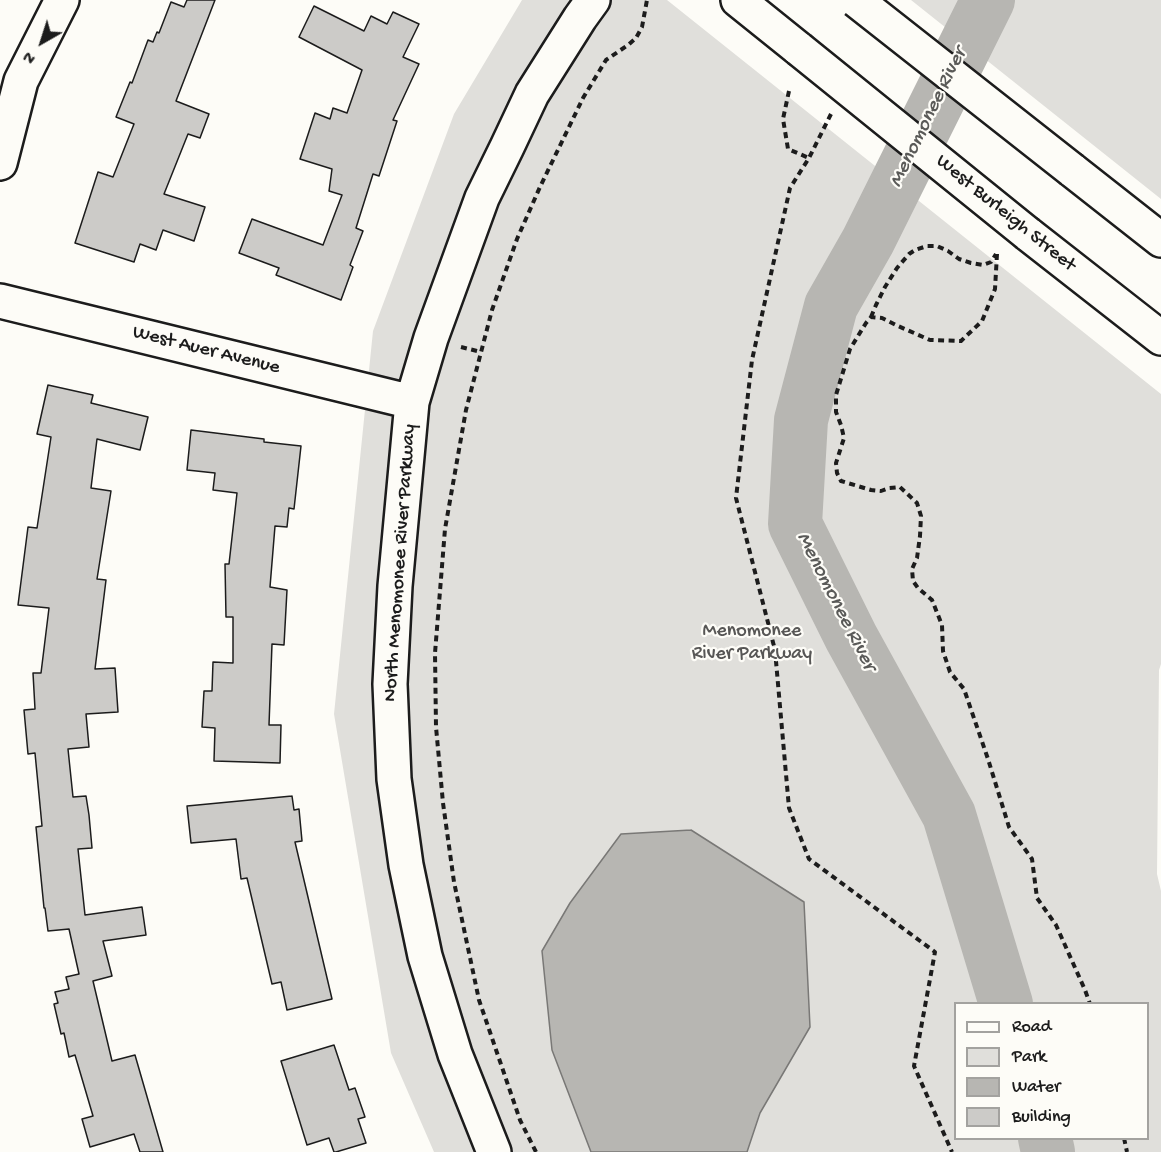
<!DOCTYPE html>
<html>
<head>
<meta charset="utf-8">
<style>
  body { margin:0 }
  #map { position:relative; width:1161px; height:1152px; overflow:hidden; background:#fdfcf7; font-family:"Gochi Hand",sans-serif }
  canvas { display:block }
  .legend { position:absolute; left:954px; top:1002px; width:195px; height:138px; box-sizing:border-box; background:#fdfcf7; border:2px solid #a3a29f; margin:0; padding:8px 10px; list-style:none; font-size:18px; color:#1c1c1c }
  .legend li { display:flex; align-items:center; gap:12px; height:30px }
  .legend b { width:30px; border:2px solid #a3a29f }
  .north { position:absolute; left:12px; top:12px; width:60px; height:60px; -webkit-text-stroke:4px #fdfcf7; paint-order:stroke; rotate:219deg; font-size:16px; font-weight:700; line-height:24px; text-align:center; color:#1c1c1c }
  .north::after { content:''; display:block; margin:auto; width:21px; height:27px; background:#1c1c1c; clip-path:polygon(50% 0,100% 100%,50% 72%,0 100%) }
</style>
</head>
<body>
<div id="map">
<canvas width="1161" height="1152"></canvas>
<ul class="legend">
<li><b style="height:8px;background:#fdfcf7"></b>Road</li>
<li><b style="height:16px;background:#e0dfdb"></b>Park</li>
<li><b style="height:16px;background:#b7b6b2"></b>Water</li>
<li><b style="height:16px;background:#cccbc8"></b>Building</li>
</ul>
<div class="north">N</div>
</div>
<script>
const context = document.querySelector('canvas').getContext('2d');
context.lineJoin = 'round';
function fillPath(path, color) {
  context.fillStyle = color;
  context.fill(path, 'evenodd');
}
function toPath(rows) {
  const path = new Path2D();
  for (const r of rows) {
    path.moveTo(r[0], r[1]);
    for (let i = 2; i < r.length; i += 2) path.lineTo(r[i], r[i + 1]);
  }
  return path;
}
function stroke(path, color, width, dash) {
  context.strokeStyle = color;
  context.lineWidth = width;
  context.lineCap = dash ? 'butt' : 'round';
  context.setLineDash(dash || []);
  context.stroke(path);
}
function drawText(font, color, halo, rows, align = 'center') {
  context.font = font + ' "Gochi Hand",sans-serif';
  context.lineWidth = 4.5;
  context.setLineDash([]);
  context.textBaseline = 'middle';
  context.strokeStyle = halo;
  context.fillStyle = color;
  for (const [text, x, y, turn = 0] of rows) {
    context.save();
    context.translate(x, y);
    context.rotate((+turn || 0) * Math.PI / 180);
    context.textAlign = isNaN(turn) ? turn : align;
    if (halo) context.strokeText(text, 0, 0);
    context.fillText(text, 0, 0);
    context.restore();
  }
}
const green = toPath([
  [522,0,667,0,1161,394,1161,664,1159,670,1157,874,1161,891,1161,1152,434,1152,391,1053,334,714,373,331,454,114],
  [956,1004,1148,1004,1148,1138,956,1138],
  [911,0,1161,0,1161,199]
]);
const water = toPath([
  [691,830,804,902,810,1027,760,1113,747,1152,591,1152,552,1050,542,951,570,903,621,834,691,830]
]);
const river = toPath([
  [988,0,868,241,831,306,801,420,795,524,851,637,949,815,1006,1004],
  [1045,1138,1048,1152]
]);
const building = toPath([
  [187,0,215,0,176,101,209,114,200,138,188,134,164,194,205,207,194,241,163,230,156,250,140,244,134,262,75,243,98,172,113,177,134,124,116,117,130,82,132,83,148,40,153,42,157,32,159,33,171,2,184,7,187,0],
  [314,6,364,31,371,16,387,24,393,12,419,24,403,57,419,64,393,120,397,121,379,176,373,174,356,228,363,231,350,265,353,267,341,300,276,275,279,268,239,253,252,219,323,245,342,195,329,191,332,169,300,159,315,113,330,119,333,108,347,113,362,70,299,37,314,6],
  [48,385,93,395,91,403,148,417,140,450,97,439,91,488,111,491,97,579,106,580,95,669,115,668,118,712,86,714,89,747,68,749,73,797,86,796,89,815,92,848,78,849,85,915,142,907,146,935,103,941,112,976,93,981,112,1061,135,1055,163,1152,140,1152,134,1134,90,1147,82,1119,93,1116,75,1055,69,1057,64,1033,61,1034,54,1004,58,1003,55,992,69,989,66,977,79,974,69,929,48,931,45,908,44,908,36,827,42,826,35,753,28,754,24,710,35,709,33,673,41,673,49,608,18,605,28,527,37,528,51,437,37,434,48,385],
  [191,430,264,439,264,442,301,446,294,509,289,508,287,527,275,526,270,587,287,590,284,645,272,644,269,725,281,725,280,763,214,761,215,728,202,727,204,691,212,691,213,662,233,663,233,617,226,617,225,564,229,564,237,493,213,490,215,473,187,470,191,430],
  [292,796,294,810,299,809,302,841,295,842,332,999,287,1010,281,982,272,984,247,878,241,879,236,839,191,843,187,806,292,796],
  [334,1045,349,1090,355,1088,365,1117,358,1119,366,1143,336,1152,334,1152,329,1138,307,1145,281,1061,334,1045]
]);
const path = toPath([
  [789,91,783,119,788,149,809,158],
  [831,114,809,158,790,188,752,360,736,498,775,650,789,808,809,859,935,952,914,1066,952,1152],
  [997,254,995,289,982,321,961,341,930,340,898,326,882,318,871,317,866,323,850,349,836,395,836,412,841,425,844,438,836,463,837,473,841,481,871,490,881,491,889,488,900,487,917,503,921,516,920,536,917,558,912,569,913,581,918,588,932,600,942,625,943,651,950,672,964,689,988,759,1009,827,1032,859,1037,898,1056,925,1085,990,1090,1004],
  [871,317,876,305,885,287,897,268,909,254,915,250,927,246,937,246,948,251,959,259,971,263,983,265,991,262,996,254],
  [461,347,481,352],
  [1124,1138,1127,1152],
  [536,1152,520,1120,479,1000,454,882,443,803,436,727,435,653,445,529,466,410,492,310,517,239,540,187,583,98,606,60,628,45,636,38,642,27,647,0]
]);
const minor = toPath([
  [0,163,21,81,62,0],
  [0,301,412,402],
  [494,1152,455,1054,425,956,406,865,394,779,390,684,395,586,412,402,431,338,482,198,507,147,532,94,580,18,593,0]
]);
const major = toPath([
  [738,0,799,49],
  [1072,170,1161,240],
  [1028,234,1161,338]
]);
const majorBridge = toPath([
  [856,0,1072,170],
  [799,49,1028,234]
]);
const streetNames = [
  ["West Burleigh Street",1005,214,39],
  ["West Auer Avenue",206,351,14],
  ["North Menomonee River Parkway",401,563,-86]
];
const parkNames = [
  ["Menomonee",752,632],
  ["River Parkway",752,655]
];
const waterNames = [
  ["Menomonee River",929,118,-64],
  ["Menomonee River",835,602,63]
];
fillPath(green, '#e0dfdb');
fillPath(water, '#b7b6b2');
stroke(water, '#797876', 1.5);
stroke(river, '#b7b6b2', 54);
fillPath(building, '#cccbc8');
stroke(building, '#1c1c1c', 1.5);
stroke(minor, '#1c1c1c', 38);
stroke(major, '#1c1c1c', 38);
stroke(path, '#1c1c1c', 4, [6, 4.5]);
stroke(minor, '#fdfcf7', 33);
stroke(major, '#fdfcf7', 33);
stroke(majorBridge, '#1c1c1c', 38, []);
stroke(majorBridge, '#fdfcf7', 33);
drawText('20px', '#1c1c1c', '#fdfcf7', streetNames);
drawText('20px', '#575655', '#fdfcf7', parkNames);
drawText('italic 21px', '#5a5a58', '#fdfcf7', waterNames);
</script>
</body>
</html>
